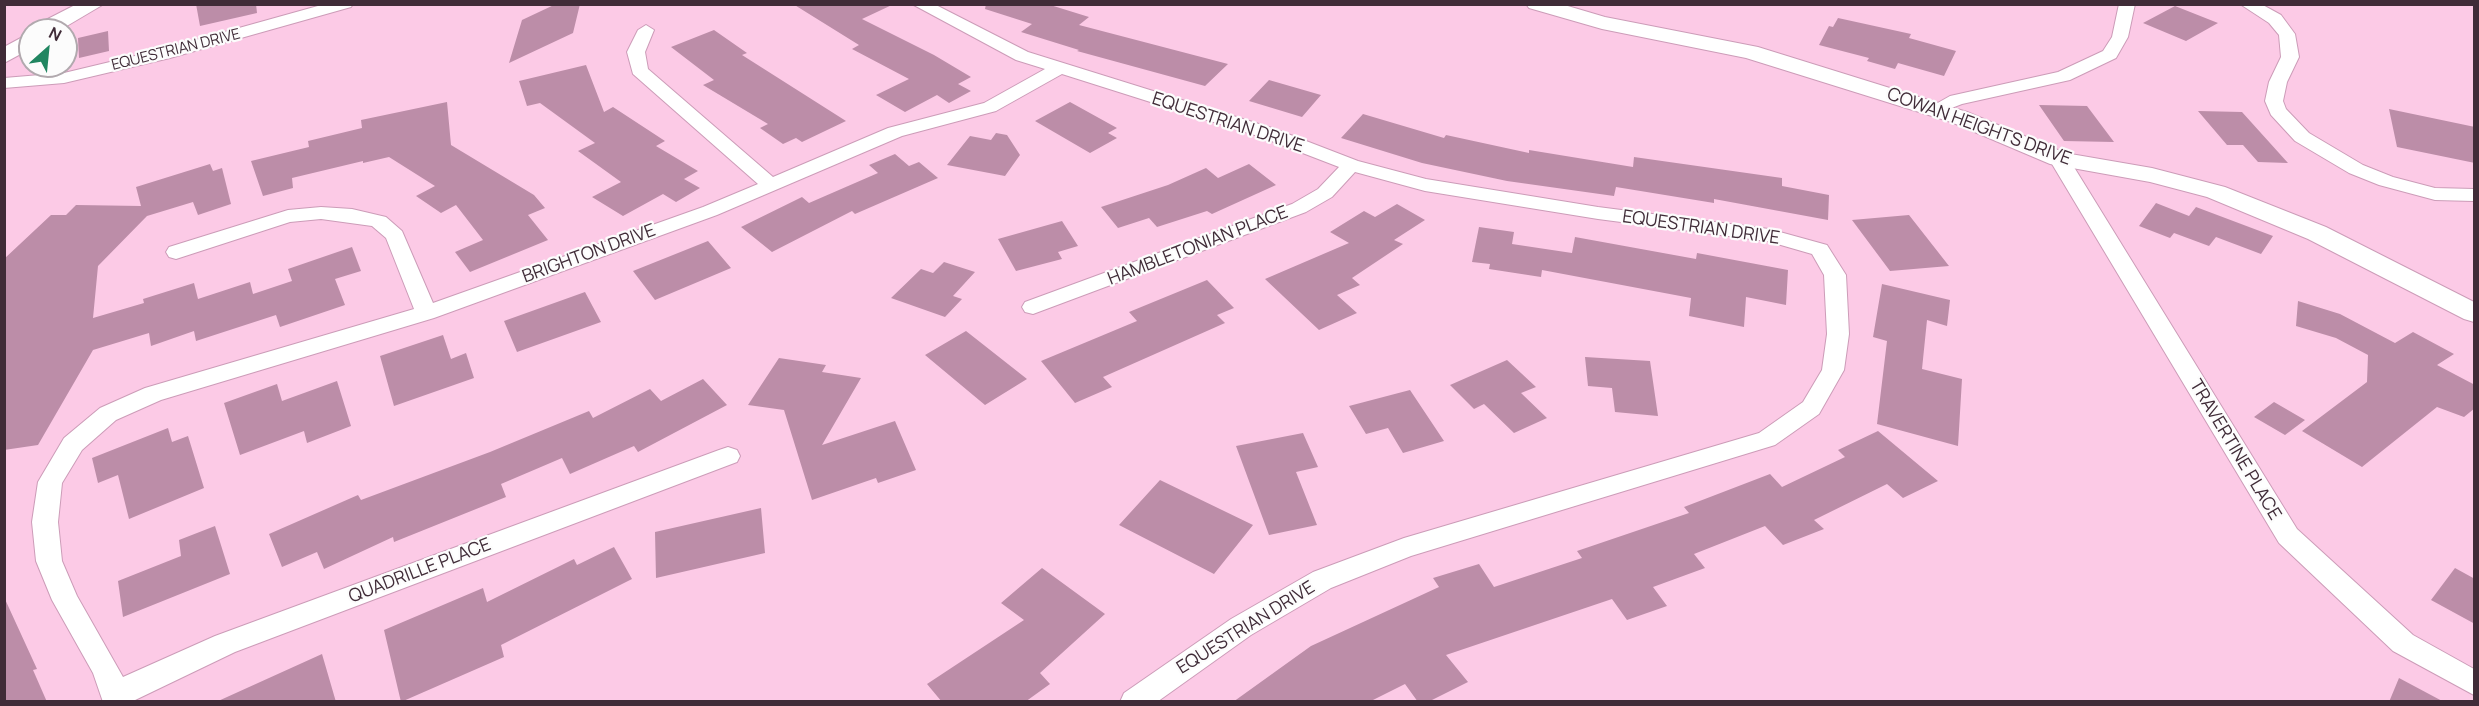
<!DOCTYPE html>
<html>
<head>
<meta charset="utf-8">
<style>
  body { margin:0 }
  #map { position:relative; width:2479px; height:706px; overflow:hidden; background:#fccae6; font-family:Manrope,sans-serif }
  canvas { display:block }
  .frame { position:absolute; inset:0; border:6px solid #402c38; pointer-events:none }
  .north { position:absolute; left:18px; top:18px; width:60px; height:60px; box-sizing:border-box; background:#fcfcfc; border:2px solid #b1a9ae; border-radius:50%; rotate:27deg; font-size:16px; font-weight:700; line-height:24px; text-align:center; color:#402c38 }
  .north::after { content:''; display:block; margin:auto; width:21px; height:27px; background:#218661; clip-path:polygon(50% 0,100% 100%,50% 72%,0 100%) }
</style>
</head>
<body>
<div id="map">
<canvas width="2479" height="706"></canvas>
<div class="frame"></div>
<div class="north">N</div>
</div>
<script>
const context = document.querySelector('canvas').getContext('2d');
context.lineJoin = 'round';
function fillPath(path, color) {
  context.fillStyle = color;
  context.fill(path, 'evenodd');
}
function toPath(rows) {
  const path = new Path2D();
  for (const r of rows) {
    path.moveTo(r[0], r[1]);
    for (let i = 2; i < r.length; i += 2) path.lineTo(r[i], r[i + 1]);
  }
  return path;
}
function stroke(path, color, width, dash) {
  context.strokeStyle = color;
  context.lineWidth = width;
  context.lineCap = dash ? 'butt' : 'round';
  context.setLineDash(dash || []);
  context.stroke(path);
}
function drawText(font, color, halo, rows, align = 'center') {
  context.font = font + ' Manrope,sans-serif';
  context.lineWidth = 4.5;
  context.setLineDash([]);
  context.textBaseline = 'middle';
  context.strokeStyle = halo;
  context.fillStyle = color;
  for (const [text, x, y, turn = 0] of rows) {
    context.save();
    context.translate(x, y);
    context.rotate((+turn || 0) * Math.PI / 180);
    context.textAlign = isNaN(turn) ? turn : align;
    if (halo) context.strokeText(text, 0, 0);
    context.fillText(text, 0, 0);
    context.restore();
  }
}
const building = toPath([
  [196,4,256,4,257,13,200,26],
  [556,4,580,4,573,33,509,63,522,20],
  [793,4,894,4,862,19,934,55,971,77,958,84,971,91,949,103,937,95,905,112,876,95,909,79,852,49,859,45],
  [986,4,1047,4,1089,17,1079,25,1228,64,1205,86,1077,51,1079,50,1021,32,1032,24,985,9],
  [2175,6,2218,23,2186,41,2143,23],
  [1838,18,1911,34,1909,38,1956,51,1944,76,1898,63,1895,69,1867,61,1869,58,1819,45,1829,26,1833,27],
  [714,30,747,53,742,55,846,121,802,142,796,138,783,144,760,128,768,124,703,85,714,80,671,47],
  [108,31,109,51,79,58,78,38],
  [586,65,604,112,613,107,665,141,656,146,698,171,684,179,700,188,676,202,663,194,623,216,592,197,621,182,578,151,595,143,540,103,527,106,519,81],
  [1269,80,1321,95,1302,117,1249,101],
  [447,102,451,145,534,195,545,208,528,215,548,240,470,272,455,252,483,240,456,205,441,213,416,196,435,186,389,157,363,163,363,161,292,178,293,188,263,196,251,161,309,147,308,141,362,128,361,120],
  [1070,102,1117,128,1108,133,1117,138,1090,153,1035,121],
  [2039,105,2087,106,2114,142,2064,141],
  [2389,109,2475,127,2475,163,2397,147],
  [2198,111,2242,112,2288,163,2258,162,2243,145,2227,145],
  [1363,114,1444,138,1446,135,1529,153,1529,150,1633,167,1634,157,1782,178,1782,186,1829,195,1828,220,1714,199,1714,203,1616,187,1614,196,1507,181,1422,163,1341,138],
  [996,133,1007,135,1020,155,1005,176,947,165,970,136,991,140],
  [895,154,909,166,919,162,938,178,855,214,852,211,772,252,741,227,802,197,809,203,878,173,869,165],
  [210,164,213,171,222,168,231,204,198,215,193,202,147,216,98,266,93,318,144,303,143,299,194,283,198,299,250,282,253,294,292,281,288,269,352,247,361,271,335,279,345,305,280,327,276,315,196,341,194,331,151,346,149,333,93,350,38,445,4,450,4,259,51,215,66,215,76,205,141,206,136,187],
  [1249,164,1276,185,1212,214,1207,211,1157,227,1149,218,1118,228,1101,207,1168,185,1206,168,1218,178],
  [2156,203,2189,216,2196,207,2273,236,2261,254,2216,237,2209,246,2174,233,2170,238,2139,226],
  [1397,204,1425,220,1394,240,1403,244,1352,278,1360,285,1337,295,1357,313,1319,330,1265,279,1349,243,1330,232,1364,211,1375,217],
  [1909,215,1949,266,1890,271,1852,220],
  [1062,221,1078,246,1058,252,1062,259,1016,271,998,239],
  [1479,227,1514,232,1512,244,1572,253,1575,237,1696,259,1697,253,1788,270,1786,305,1746,297,1744,327,1689,316,1691,298,1542,270,1541,277,1489,269,1490,264,1472,262],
  [708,241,731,268,655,300,633,271],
  [944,262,975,272,953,296,962,299,945,317,891,298,921,269,933,273],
  [1207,280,1234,308,1217,315,1225,323,1103,377,1112,387,1075,403,1041,361,1137,321,1129,312],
  [1882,284,1950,300,1947,326,1927,320,1922,369,1962,379,1958,446,1877,424,1887,341,1873,337],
  [585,292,601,322,517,352,504,321],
  [2298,301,2340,314,2395,343,2413,332,2454,354,2437,365,2475,385,2475,408,2464,417,2437,407,2362,467,2302,431,2367,382,2368,355,2336,338,2296,326],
  [966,331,1027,379,985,405,925,355],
  [443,335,451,359,466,353,474,378,394,406,380,356],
  [1585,357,1650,361,1658,416,1615,412,1612,388,1588,386],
  [779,358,826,365,822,372,861,378,822,445,895,421,916,470,878,483,876,478,812,500,784,410,748,405],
  [1507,360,1536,387,1521,393,1547,418,1514,433,1484,404,1474,409,1450,385],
  [703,379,727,405,638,452,634,446,570,474,562,458,501,484,506,497,394,542,393,537,324,569,317,552,282,567,269,534,358,495,361,500,490,452,589,411,593,418,650,389,661,401],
  [337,381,351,426,307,443,304,431,240,455,224,403,277,384,282,401],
  [1410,390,1444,441,1403,453,1388,428,1366,434,1349,406],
  [2274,402,2305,420,2285,435,2254,417],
  [168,428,172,442,188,436,204,488,129,519,118,475,98,483,92,458],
  [1878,431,1938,481,1903,498,1887,484,1814,520,1824,529,1783,545,1765,526,1694,554,1705,568,1653,587,1667,606,1627,620,1612,599,1446,655,1468,682,1428,702,1418,702,1405,684,1369,702,1233,702,1311,646,1439,587,1433,578,1479,564,1494,587,1582,558,1577,551,1689,513,1684,507,1770,474,1782,487,1845,457,1838,450],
  [1303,433,1318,467,1296,472,1317,525,1269,535,1236,446],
  [1160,480,1253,525,1214,574,1119,525],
  [761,508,765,553,656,578,655,532],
  [215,526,230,574,123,617,118,581,181,556,179,540],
  [614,547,632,579,501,645,504,657,401,702,384,630,483,588,487,602,574,559,577,565],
  [1042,568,1105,614,1040,673,1050,684,1025,702,942,702,927,684,1024,620,1001,603],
  [2455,568,2475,579,2475,624,2431,600],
  [4,597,37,669,33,670,47,702,4,702],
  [322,654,336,702,216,702],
  [2399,678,2444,702,2389,702]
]);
const minor = toPath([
  [325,4,353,4,351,7,170,58,64,83,4,88,4,78,64,73,160,50,325,4],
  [912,4,934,4,1028,52,1275,129,1358,161,1426,179,1598,207,1769,229,1827,245,1846,275,1849,334,1844,370,1819,414,1775,445,1411,556,1331,588,1251,635,1157,702,1120,702,1124,693,1231,619,1313,572,1404,538,1759,433,1803,402,1822,370,1827,334,1824,275,1812,254,1767,241,1598,219,1425,191,1355,172,1332,197,1306,212,1033,314,1025,312,1022,307,1025,302,1292,204,1318,189,1339,167,1261,137,1062,74,996,111,902,136,717,215,434,318,161,400,116,420,82,450,62,483,58,522,62,561,77,596,123,677,215,636,719,450,728,447,737,450,740,456,737,462,235,652,131,702,103,702,93,673,52,600,36,561,32,522,38,482,64,438,100,408,145,388,414,309,386,238,372,226,321,219,290,222,176,259,169,257,166,252,169,247,288,210,321,207,352,209,386,217,402,231,433,303,703,207,758,184,633,74,627,52,638,30,646,25,654,30,645,52,648,69,773,177,888,128,984,103,1045,69,1016,60,912,4],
  [2119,4,2135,4,2128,37,2116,58,2070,80,1962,104,1936,114,1927,109,1950,96,2058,72,2103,51,2112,37,2119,4],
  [2240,4,2261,4,2281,15,2295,34,2299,57,2287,82,2283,101,2286,109,2309,133,2363,165,2393,177,2435,188,2474,189,2474,201,2435,200,2379,185,2349,173,2295,141,2271,115,2265,101,2269,82,2281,57,2279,35,2269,23,2240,4],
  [2059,153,2069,159,2297,529,2413,635,2474,669,2474,695,2393,651,2279,543,2049,159,2059,153]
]);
const tertiary = toPath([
  [77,4,104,4,60,30,33,30,36,25,77,4],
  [1526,4,1561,4,1605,17,1758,47,1967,112,2065,153,2152,168,2225,187,2326,227,2474,302,2474,322,2464,319,2308,239,2207,197,2150,182,2050,164,1951,122,1746,58,1602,29,1529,8,1526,4],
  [30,33,30,49,4,63,4,47,30,33]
]);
const farStreetnames = [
  ["EQUESTRIAN DRIVE",176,50,-14]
];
const streetNames = [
  ["EQUESTRIAN DRIVE",1228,123,18],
  ["COWAN HEIGHTS DRIVE",1979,127,20],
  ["EQUESTRIAN DRIVE",1701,228,8],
  ["HAMBLETONIAN PLACE",1198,246,-21],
  ["BRIGHTON DRIVE",589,254,-20],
  ["TRAVERTINE PLACE",2235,450,59],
  ["QUADRILLE PLACE",420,571,-21],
  ["EQUESTRIAN DRIVE",1246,628,-32]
];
fillPath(building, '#bc8da8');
stroke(minor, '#cc9cb8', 2);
stroke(tertiary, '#cc9cb8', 2);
fillPath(minor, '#fff');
fillPath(tertiary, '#fff');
drawText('15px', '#402c38', '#fcfcfc', farStreetnames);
drawText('18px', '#402c38', '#fcfcfc', streetNames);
</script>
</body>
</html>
